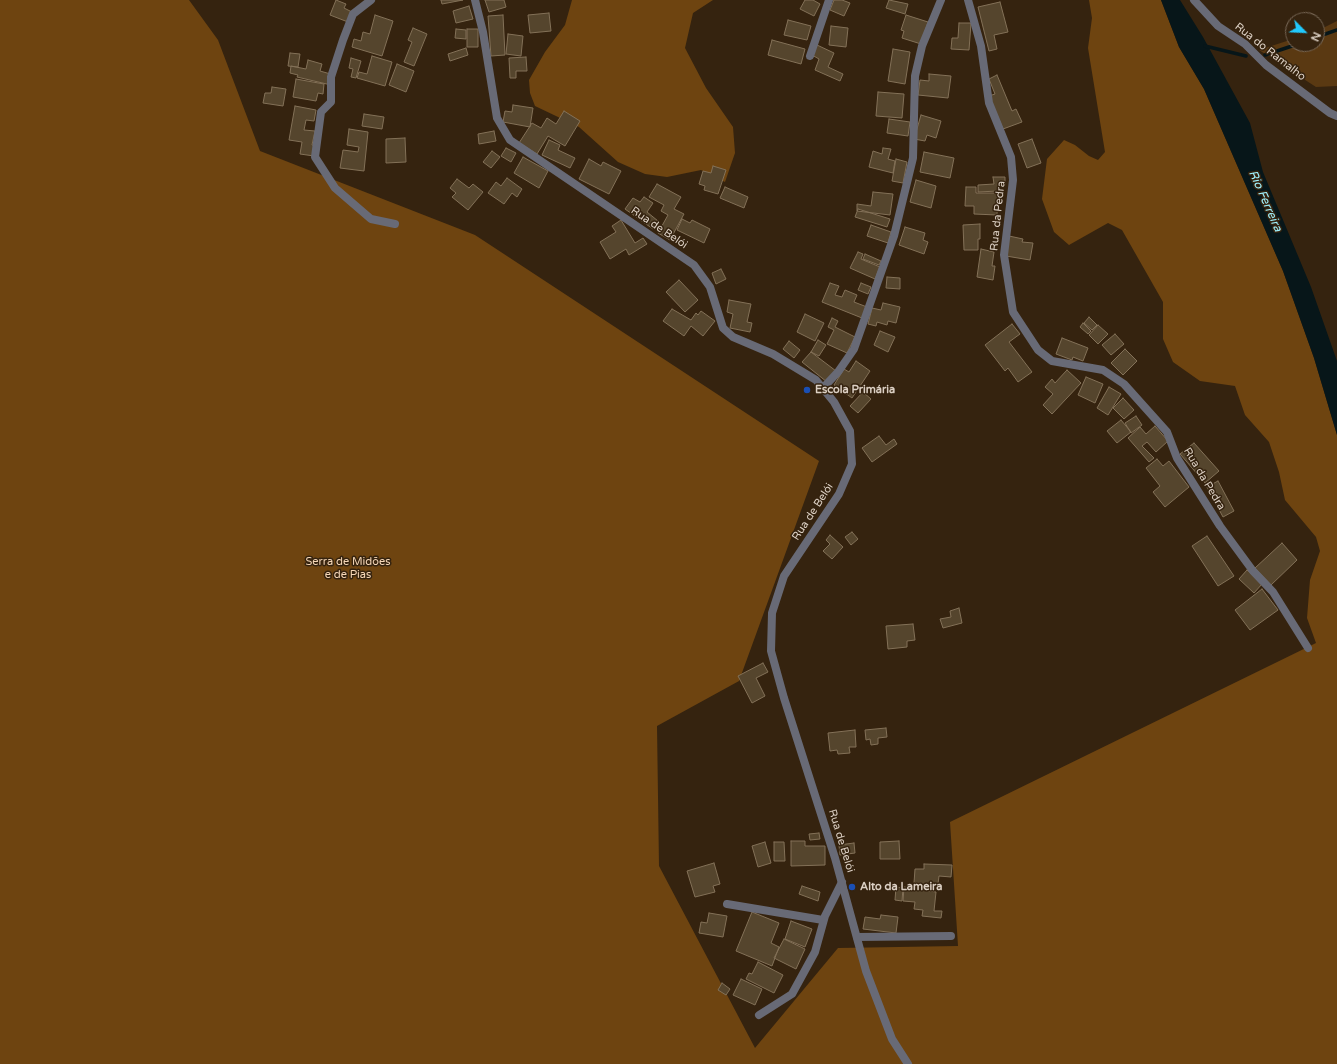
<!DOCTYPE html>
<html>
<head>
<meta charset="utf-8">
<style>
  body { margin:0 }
  #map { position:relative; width:1337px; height:1064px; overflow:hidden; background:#35230f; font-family:"Varela Round",sans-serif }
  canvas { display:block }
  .north { position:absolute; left:1285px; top:12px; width:40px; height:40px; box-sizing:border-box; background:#35230f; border:1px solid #786857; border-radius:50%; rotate:114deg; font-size:11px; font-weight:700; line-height:16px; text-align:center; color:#dcd0c4 }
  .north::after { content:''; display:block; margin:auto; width:14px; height:18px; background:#21c9fd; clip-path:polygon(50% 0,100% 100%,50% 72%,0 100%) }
</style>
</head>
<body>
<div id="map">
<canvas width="1337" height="1064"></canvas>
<div class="north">N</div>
</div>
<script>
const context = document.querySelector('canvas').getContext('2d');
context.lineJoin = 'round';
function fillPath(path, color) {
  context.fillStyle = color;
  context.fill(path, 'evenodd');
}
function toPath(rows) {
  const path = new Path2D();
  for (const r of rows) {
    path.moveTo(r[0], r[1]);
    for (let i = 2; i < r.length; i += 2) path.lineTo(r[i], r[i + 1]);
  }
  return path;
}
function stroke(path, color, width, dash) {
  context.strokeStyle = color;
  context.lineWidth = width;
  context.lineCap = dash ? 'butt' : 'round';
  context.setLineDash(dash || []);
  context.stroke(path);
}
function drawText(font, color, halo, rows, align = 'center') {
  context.font = font + ' "Varela Round",sans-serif';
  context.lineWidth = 3;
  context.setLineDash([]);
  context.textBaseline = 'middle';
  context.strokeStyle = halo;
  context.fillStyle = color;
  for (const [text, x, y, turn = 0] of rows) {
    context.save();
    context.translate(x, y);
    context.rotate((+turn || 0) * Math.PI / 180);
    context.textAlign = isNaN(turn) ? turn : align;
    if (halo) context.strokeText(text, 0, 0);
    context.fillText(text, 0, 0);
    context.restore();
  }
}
const green = toPath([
  [1337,21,1337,86,1316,87,1259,50,1293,39,1293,44,1317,44,1317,31]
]);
const forest = toPath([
  [0,0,189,0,218,40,260,151,475,235,819,461,739,681,657,726,659,866,755,1048,838,948,958,946,950,822,1316,643,1307,618,1310,580,1320,551,1316,537,1285,500,1279,472,1269,442,1245,415,1235,386,1200,381,1173,362,1163,339,1163,302,1122,230,1108,223,1069,245,1054,232,1042,199,1047,159,1064,140,1075,145,1089,156,1098,160,1105,152,1088,48,1092,18,1089,0,1161,0,1179,47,1204,89,1283,271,1314,358,1337,435,1337,1064,0,1064],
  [572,0,713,0,693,13,685,48,706,88,733,127,735,153,725,182,701,170,667,177,645,174,618,162,579,127,535,106,530,93,529,80,545,52,565,25]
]);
const water = toPath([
  [1161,0,1180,0,1203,37,1250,123,1263,172,1311,287,1337,361,1337,435,1314,358,1283,271,1204,89,1179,47]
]);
const stream = toPath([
  [1317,37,1337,30],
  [1205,46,1246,56],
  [1265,55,1298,44]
]);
const building = toPath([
  [336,0,346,4,344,8,352,12,348,22,330,15,336,0],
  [441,0,463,0,442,4,441,0],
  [485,0,504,0,506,7,489,12,485,0],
  [805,0,813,0,820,4,814,16,800,9,805,0],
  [834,0,842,0,850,3,844,16,830,10,834,0],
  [889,0,908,4,905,14,886,8,889,0],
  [1000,2,1008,32,994,35,997,49,989,51,978,7,1000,2],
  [469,6,473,19,456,23,453,11,469,6],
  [549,13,551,31,530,33,528,15,549,13],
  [375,15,393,21,382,56,352,47,354,39,361,41,363,32,370,34,375,15],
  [503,15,505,55,491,56,488,16,503,15],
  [906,15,928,22,921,44,902,38,904,31,901,30,906,15],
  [788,20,811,26,807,40,784,35,788,20],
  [959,23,971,23,969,50,951,49,952,38,958,38,959,23],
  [831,26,848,28,846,47,829,45,831,26],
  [413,28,427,34,414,66,404,62,412,42,408,40,413,28],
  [456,29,466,30,466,39,455,38,456,29],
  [467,29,478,29,478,47,467,47,467,29],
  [508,34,523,36,521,56,506,54,508,34],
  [772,40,805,49,801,64,768,55,772,40],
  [817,45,834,53,828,67,843,74,840,81,815,70,819,59,812,55,817,45],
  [466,48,468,55,450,61,448,54,466,48],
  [893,49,910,52,905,84,888,81,893,49],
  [290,53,300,54,298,67,288,66,290,53],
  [372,56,392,62,385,86,357,78,359,72,367,74,372,56],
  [526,57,527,71,516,71,516,78,510,78,509,58,526,57],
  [351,58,361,61,356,78,351,77,353,69,349,68,351,58],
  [308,60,322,64,320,71,334,75,331,85,297,77,298,75,290,73,291,66,306,69,308,60],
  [397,64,414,71,406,92,389,85,397,64],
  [929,74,951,76,948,98,918,95,920,80,929,81,929,74],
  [997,75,1012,111,1016,109,1022,122,1003,129,989,96,995,94,989,79,997,75],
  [296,79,324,84,323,94,318,93,316,101,293,97,296,79],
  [272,87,286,89,283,106,263,103,265,93,271,93,272,87],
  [878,92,904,94,902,118,876,116,878,92],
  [513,105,533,108,530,127,503,122,505,111,512,112,513,105],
  [295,106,316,110,314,121,306,120,304,130,315,131,312,145,316,146,314,156,300,154,302,142,289,140,295,106],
  [564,111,580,121,565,146,548,136,537,154,519,143,532,123,541,128,547,118,556,124,564,111],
  [364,114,384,117,382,129,362,126,364,114],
  [921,115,941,121,936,138,927,135,925,141,914,139,921,115],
  [889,119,910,122,908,136,887,133,889,119],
  [349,129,368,132,364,171,340,168,343,150,358,152,359,147,347,145,349,129],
  [494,131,496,141,479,144,478,134,494,131],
  [405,138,406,162,386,163,386,139,405,138],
  [1032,139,1041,163,1027,168,1018,144,1032,139],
  [549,140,560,145,558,150,575,158,570,168,542,155,549,140],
  [506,148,516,153,511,162,501,156,506,148],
  [883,148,891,149,888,159,895,161,893,173,869,167,873,151,882,154,883,148],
  [492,151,500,157,491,168,483,162,492,151],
  [924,152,954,158,950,178,920,172,924,152],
  [523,157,548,171,539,188,514,173,523,157],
  [589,159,601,166,603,162,621,171,609,194,579,179,589,159],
  [896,159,907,162,903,183,892,181,896,159],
  [713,166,726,170,718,194,704,190,705,186,699,184,703,171,711,173,713,166],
  [993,177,1005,177,1005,185,998,186,998,191,978,192,978,185,994,184,993,177],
  [507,178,522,189,517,197,512,193,504,204,488,193,496,182,501,186,507,178],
  [457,179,469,188,473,184,483,192,468,210,452,197,456,193,450,188,457,179],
  [916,180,936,186,931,208,910,202,916,180],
  [657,184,681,197,674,209,684,214,670,240,658,233,668,215,661,211,664,205,649,197,657,184],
  [725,187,748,197,744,208,720,198,725,187],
  [966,187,976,187,976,193,998,193,997,215,974,214,974,206,965,206,966,187],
  [873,192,893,194,890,215,857,211,857,204,871,206,873,192],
  [644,197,653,203,647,212,658,221,653,229,625,209,633,198,640,202,644,197],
  [858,209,890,219,887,227,855,217,858,209],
  [682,219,690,223,692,220,710,229,704,243,677,230,682,219],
  [621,220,635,243,643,238,647,244,629,255,626,249,610,259,600,242,616,232,612,226,621,220],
  [980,224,980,239,978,239,978,250,964,250,963,225,980,224],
  [871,225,891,232,888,243,867,236,871,225],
  [905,227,925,233,923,240,928,242,924,254,899,245,905,227],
  [1009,236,1023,239,1022,242,1033,243,1030,260,1006,256,1009,236],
  [981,249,994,252,992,266,995,266,993,280,977,277,981,249],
  [858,252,863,254,861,259,880,267,875,279,850,268,858,252],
  [865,254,881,261,879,265,863,259,865,254],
  [721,269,726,279,716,284,712,273,721,269],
  [887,277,900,278,900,289,886,288,887,277],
  [679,280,698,300,685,312,666,292,679,280],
  [830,283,839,286,835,295,842,297,845,290,857,295,854,302,867,307,862,318,822,302,830,283],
  [861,283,871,287,868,294,858,290,861,283],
  [729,300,751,304,747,322,752,323,750,332,730,328,733,314,727,312,729,300],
  [883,303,900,307,896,323,888,321,887,325,877,322,876,326,868,324,872,308,881,310,883,303],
  [672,309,691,320,696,313,698,315,701,311,715,321,703,336,691,326,684,336,663,321,672,309],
  [805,314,824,323,815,341,797,332,805,314],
  [1089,317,1097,325,1092,330,1084,323,1089,317],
  [832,318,838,321,835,327,855,337,847,353,827,344,834,330,828,327,832,318],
  [1083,323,1091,331,1088,334,1080,327,1083,323],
  [1012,324,1020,334,1009,342,1032,372,1018,382,1008,368,1005,371,985,345,1012,324],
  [1098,325,1108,334,1098,344,1089,335,1098,325],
  [880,331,895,337,888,352,874,345,880,331],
  [1115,334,1124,344,1111,355,1102,345,1115,334],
  [1062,338,1088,348,1083,361,1073,357,1072,360,1056,354,1062,338],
  [818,340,826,345,819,356,811,352,818,340],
  [789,341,800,350,794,358,783,349,789,341],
  [1125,349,1137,361,1123,375,1111,363,1125,349],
  [811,352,836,371,827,382,802,362,811,352],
  [856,361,870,371,852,398,834,385,844,369,849,372,856,361],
  [1067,370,1081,383,1052,414,1043,405,1053,394,1045,387,1052,379,1055,383,1067,370],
  [1086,377,1103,384,1095,403,1078,395,1086,377],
  [1109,387,1121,394,1108,415,1097,408,1109,387],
  [863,392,871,399,858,413,850,406,863,392],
  [1123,398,1134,410,1124,419,1113,408,1123,398],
  [1136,416,1142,425,1131,433,1125,423,1136,416],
  [1121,420,1131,432,1117,443,1107,431,1121,420],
  [1155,426,1168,441,1156,452,1147,442,1142,446,1154,458,1149,462,1128,438,1140,427,1146,434,1155,426],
  [879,436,886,445,894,439,897,444,872,462,862,448,879,436],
  [1194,443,1219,471,1205,483,1180,454,1194,443],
  [1157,459,1163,466,1169,461,1189,487,1165,507,1153,492,1160,486,1146,468,1157,459],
  [1218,481,1234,511,1223,517,1207,487,1218,481],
  [852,532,858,539,851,545,845,537,852,532],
  [830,535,843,547,832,559,823,551,830,544,826,540,830,535],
  [1207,536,1234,576,1218,586,1192,546,1207,536],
  [1282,543,1297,560,1271,585,1255,568,1282,543],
  [1247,570,1262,584,1254,593,1239,579,1247,570],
  [1262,589,1278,610,1250,630,1235,610,1262,589],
  [959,608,962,623,943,628,940,619,951,617,950,611,959,608],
  [913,624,915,640,907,641,907,647,888,649,886,626,913,624],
  [763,663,768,672,756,678,765,696,752,703,738,676,763,663],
  [886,728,887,737,878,738,878,744,871,745,870,739,866,740,865,730,886,728],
  [855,730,856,747,849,747,850,753,838,754,837,750,830,751,828,733,855,730],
  [819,833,820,839,810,840,809,834,819,833],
  [791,841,805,841,805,846,825,846,825,865,791,866,791,841],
  [899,841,900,859,880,859,880,842,899,841],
  [765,842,771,863,758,867,752,846,765,842],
  [774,842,784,842,785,861,774,861,774,842],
  [854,843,855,853,840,855,839,845,854,843],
  [714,863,720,884,713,886,715,892,695,897,687,871,714,863],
  [924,864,952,865,951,877,939,876,938,884,914,883,915,869,924,869,924,864],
  [802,886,820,892,818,901,799,894,802,886],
  [896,887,903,888,902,901,895,900,896,887],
  [904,887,936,892,934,911,942,911,941,918,922,916,923,910,914,909,915,902,903,901,904,887],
  [752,912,779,923,771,943,779,947,772,966,736,951,752,912],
  [709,913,727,916,723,937,699,933,701,922,707,923,709,913],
  [881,915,898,917,896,933,863,929,865,917,880,919,881,915],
  [791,921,812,929,805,947,785,939,791,921],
  [784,939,805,949,796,969,774,958,784,939],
  [758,962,783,975,774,993,746,979,749,973,752,974,758,962],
  [741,979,762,989,755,1005,733,995,741,979],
  [722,983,730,989,726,995,718,990,722,983]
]);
const minor = toPath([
  [371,0,353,14,343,40,331,77,331,102,321,112,315,157,335,188,371,219,395,224],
  [968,0,981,46,989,103,1011,157,1013,180,1004,255,1013,312,1038,350,1052,361,1103,370,1124,384,1167,432,1177,458,1220,526,1253,571,1273,592,1308,648],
  [1194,0,1218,26,1245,44,1266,65,1330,113,1337,116],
  [810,56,829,0],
  [823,388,838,372,854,349,894,236,913,158,915,76,922,46,941,0],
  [727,904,823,920],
  [857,937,951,936],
  [759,1015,792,994,815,952,825,916,842,882]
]);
const tertiary = toPath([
  [475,0,483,32,497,118,510,140,694,265,710,287,723,328,733,337,773,354,816,380,834,402,850,431,852,464,839,494,784,576,772,613,771,651,784,698,835,858,866,971,892,1039,908,1064]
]);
const markers = [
  [807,390,4,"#1a4fb4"],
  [852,887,4,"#1a4fb4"]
];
const streetNames = [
  ["Rua do Ramalho",1270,52,38],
  ["Rua da Pedra",998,216,-84],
  ["Rua de Belói",659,228,34],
  ["Rua da Pedra",1204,479,59],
  ["Rua de Belói",813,512,-57],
  ["Rua de Belói",841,841,73]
];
const poiNames = [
  ["Escola Primária",815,390],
  ["Alto da Lameira",860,887]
];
const parkNames = [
  ["Serra de Midões",348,562],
  ["e de Pias",348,575]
];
const waterNames = [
  ["Rio Ferreira",1265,201,66]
];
fillPath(green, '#5a3912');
fillPath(forest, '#6e4410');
fillPath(water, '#071619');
stroke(stream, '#071619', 3.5);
fillPath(building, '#55452d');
stroke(building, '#837158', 1);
stroke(minor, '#686a76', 8);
stroke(tertiary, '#686a76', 8);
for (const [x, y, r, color] of markers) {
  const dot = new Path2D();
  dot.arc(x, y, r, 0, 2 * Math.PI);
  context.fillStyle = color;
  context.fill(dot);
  stroke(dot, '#35230f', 1.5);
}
drawText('11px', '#dcd0c4', '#35230f', streetNames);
drawText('bold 11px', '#dcd0c4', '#35230f', poiNames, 'left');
drawText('11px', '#f7d8b8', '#35230f', parkNames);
drawText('italic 12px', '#9ff2fe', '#35230f', waterNames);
</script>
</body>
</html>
